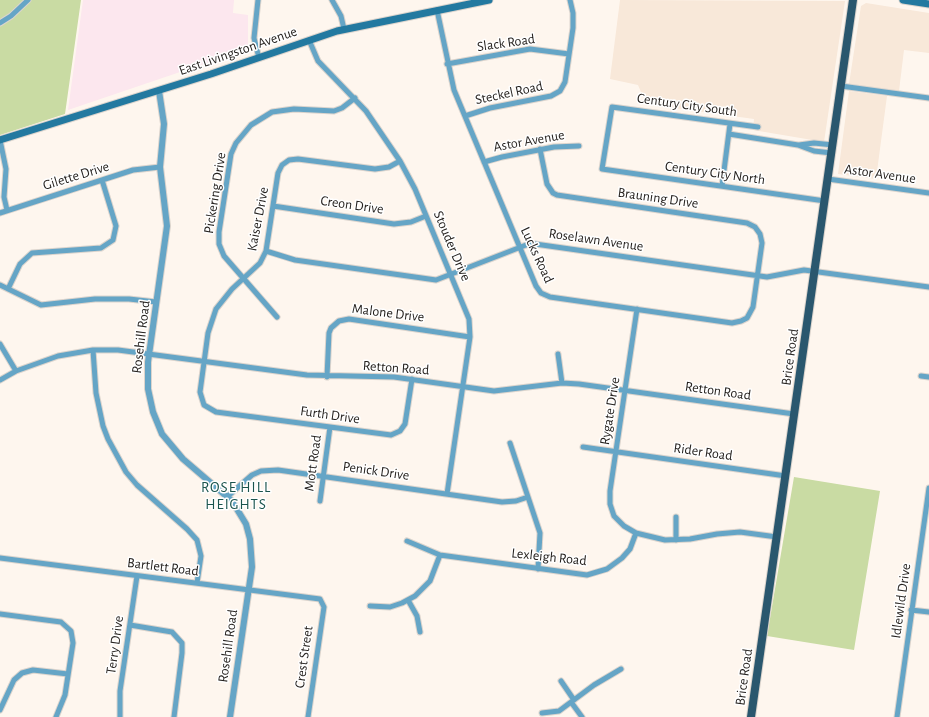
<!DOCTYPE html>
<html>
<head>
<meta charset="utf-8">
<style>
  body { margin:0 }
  canvas { display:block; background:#fef6ee }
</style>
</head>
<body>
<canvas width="929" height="717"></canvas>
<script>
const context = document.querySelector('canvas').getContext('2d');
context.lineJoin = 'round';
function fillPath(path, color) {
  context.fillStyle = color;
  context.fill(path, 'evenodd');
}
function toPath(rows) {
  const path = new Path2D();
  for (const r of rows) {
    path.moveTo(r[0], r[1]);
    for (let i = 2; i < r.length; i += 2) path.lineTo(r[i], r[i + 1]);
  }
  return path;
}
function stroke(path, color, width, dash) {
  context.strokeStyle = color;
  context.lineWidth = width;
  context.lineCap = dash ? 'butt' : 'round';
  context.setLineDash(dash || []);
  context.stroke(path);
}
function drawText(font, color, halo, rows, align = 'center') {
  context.font = font + ' "Alegreya Sans",sans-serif';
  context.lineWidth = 3;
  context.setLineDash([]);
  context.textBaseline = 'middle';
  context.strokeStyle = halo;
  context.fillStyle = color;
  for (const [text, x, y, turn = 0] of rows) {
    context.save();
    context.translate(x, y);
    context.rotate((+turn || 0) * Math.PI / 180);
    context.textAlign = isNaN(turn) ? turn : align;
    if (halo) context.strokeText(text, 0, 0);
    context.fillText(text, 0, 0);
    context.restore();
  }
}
const built = toPath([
  [620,0,845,1,824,142,753,130,754,119,646,104,638,85,610,79],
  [866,3,929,13,929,53,904,50,899,91,849,84,861,6],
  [849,91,887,96,876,179,838,174]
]);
const education = toPath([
  [83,0,234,0,233,13,248,15,248,49,68,110]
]);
const green = toPath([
  [0,0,81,0,65,114,0,135],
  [794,477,880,491,854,650,767,636]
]);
const minor = toPath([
  [258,0,254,38,259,58],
  [332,0,341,16,344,29],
  [437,10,454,90,536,286,541,293,550,297,732,323,741,321,747,318,753,307,762,243,760,234,755,227,747,223,557,195,553,193,547,184,540,149],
  [0,23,11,16,28,0],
  [309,40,318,61,366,111,400,161,415,189,469,319,470,337,447,494],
  [447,64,530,49,569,54],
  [841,86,929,98],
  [465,116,490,108,551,96,560,91,565,82,573,28,573,13,570,0],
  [758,127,612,107,602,169,825,201],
  [729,134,798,145,814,151,832,153],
  [0,140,6,169,4,197,7,210],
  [799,145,814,143,833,145],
  [400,161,389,167,375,169,298,159,289,160,282,165,278,173,266,251,260,263,232,289,216,309,208,333,200,392,204,405,216,412,391,435,400,431,405,424,412,379],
  [484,162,502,157,554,147,579,146],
  [828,179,929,193],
  [722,186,730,124],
  [273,206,394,224,411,222,426,216],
  [0,213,133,170,160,167],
  [266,251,295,260,436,280,526,245,535,244,767,277,804,270,929,287],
  [0,285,41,305,95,299,129,299,156,302],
  [8,289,20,264,32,253,101,248,113,240,116,226,102,180],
  [637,309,610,491,610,504,614,516,624,526,636,533,665,540,690,539,717,534,740,532,777,537],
  [277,317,224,256,219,244,219,232,231,154,236,143,251,125,272,112,294,109,334,111,342,108,355,98],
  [0,344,16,371],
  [93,350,96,393,103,426,108,439,126,472,137,485,187,529,197,540,201,556,197,583],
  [558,354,562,383],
  [921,376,929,377],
  [327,377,329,333,331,328,339,321,349,319,470,337],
  [0,380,16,371,58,356,93,350,118,350,307,375,394,377,494,391,562,383,579,384,794,414],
  [510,443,540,533,538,569],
  [583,447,786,476],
  [228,496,252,475,261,471,278,470,502,502,516,501,528,497],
  [320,501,330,427],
  [676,540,676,517],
  [407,541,440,555,587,575,607,569,622,558,630,549,636,533],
  [0,558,320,599,324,607,308,717],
  [408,600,417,616,420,632],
  [370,606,390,607,402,603,415,596,430,581,440,555],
  [911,610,929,612],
  [0,614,61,622,71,631,73,643,65,695,56,717],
  [130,625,172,632,182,643,182,653,174,717],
  [561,681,574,700],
  [571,702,582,717],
  [0,710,14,680,22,673,33,670,68,674],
  [542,713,559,711,594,685,621,669],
  [120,717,120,691,137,576],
  [897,717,929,488]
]);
const tertiary = toPath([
  [159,91,164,124,160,167,167,226,148,362,148,389,153,412,162,434,183,459,232,501,246,524,250,539,252,567,230,717]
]);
const secondary = toPath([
  [903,0,929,4],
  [0,140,211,74,337,31,489,0]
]);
const primary = toPath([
  [751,717,853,0]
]);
const streetNames = [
  ["Slack Road",506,43,-8],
  ["East Livingston Avenue",238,51,-19],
  ["Steckel Road",509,93,-12],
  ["Century City South",687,105,8],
  ["Astor Avenue",529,141,-10],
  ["Century City North",715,173,8],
  ["Astor Avenue",880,174,8],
  ["Gilette Drive",76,176,-17],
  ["Pickering Drive",215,193,-81],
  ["Brauning Drive",658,198,8],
  ["Creon Drive",352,205,8],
  ["Kaiser Drive",258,219,-79],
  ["Roselawn Avenue",596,240,8],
  ["Stouder Drive",452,246,67],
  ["Lucks Road",537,255,65],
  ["Malone Drive",388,313,7],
  ["Rosehill Road",141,337,-83],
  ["Brice Road",790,357,-82],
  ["Retton Road",396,368,4],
  ["Retton Road",718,391,8],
  ["Rygate Drive",610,411,-81],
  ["Furth Drive",330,415,8],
  ["Rider Road",703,452,8],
  ["Mott Road",313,463,-82],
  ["Penick Drive",376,471,8],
  ["Lexleigh Road",549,557,6],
  ["Bartlett Road",163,567,7],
  ["Idlewild Drive",901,601,-82],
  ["Terry Drive",115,645,-82],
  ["Rosehill Road",228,646,-82],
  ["Crest Street",304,657,-82],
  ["Brice Road",744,677,-82]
];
const neighbourhoodNames = [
  ["ROSE HILL",236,487],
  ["HEIGHTS",236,504]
];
fillPath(built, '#f8e8d9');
fillPath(education, '#fce7ee');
fillPath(green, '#c9dba3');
stroke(minor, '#dbd4cd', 7);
stroke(tertiary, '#dbd4cd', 8);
stroke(secondary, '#dbd4cd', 9);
stroke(primary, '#dbd4cd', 10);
stroke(minor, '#65a5c6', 5);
stroke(tertiary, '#65a5c6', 6);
stroke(secondary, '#2379a0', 7);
stroke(primary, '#2a576e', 8);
drawText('14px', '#26221f', '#fff', streetNames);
context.letterSpacing = '1px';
drawText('15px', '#1b544d', '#fff', neighbourhoodNames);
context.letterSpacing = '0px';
</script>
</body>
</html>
